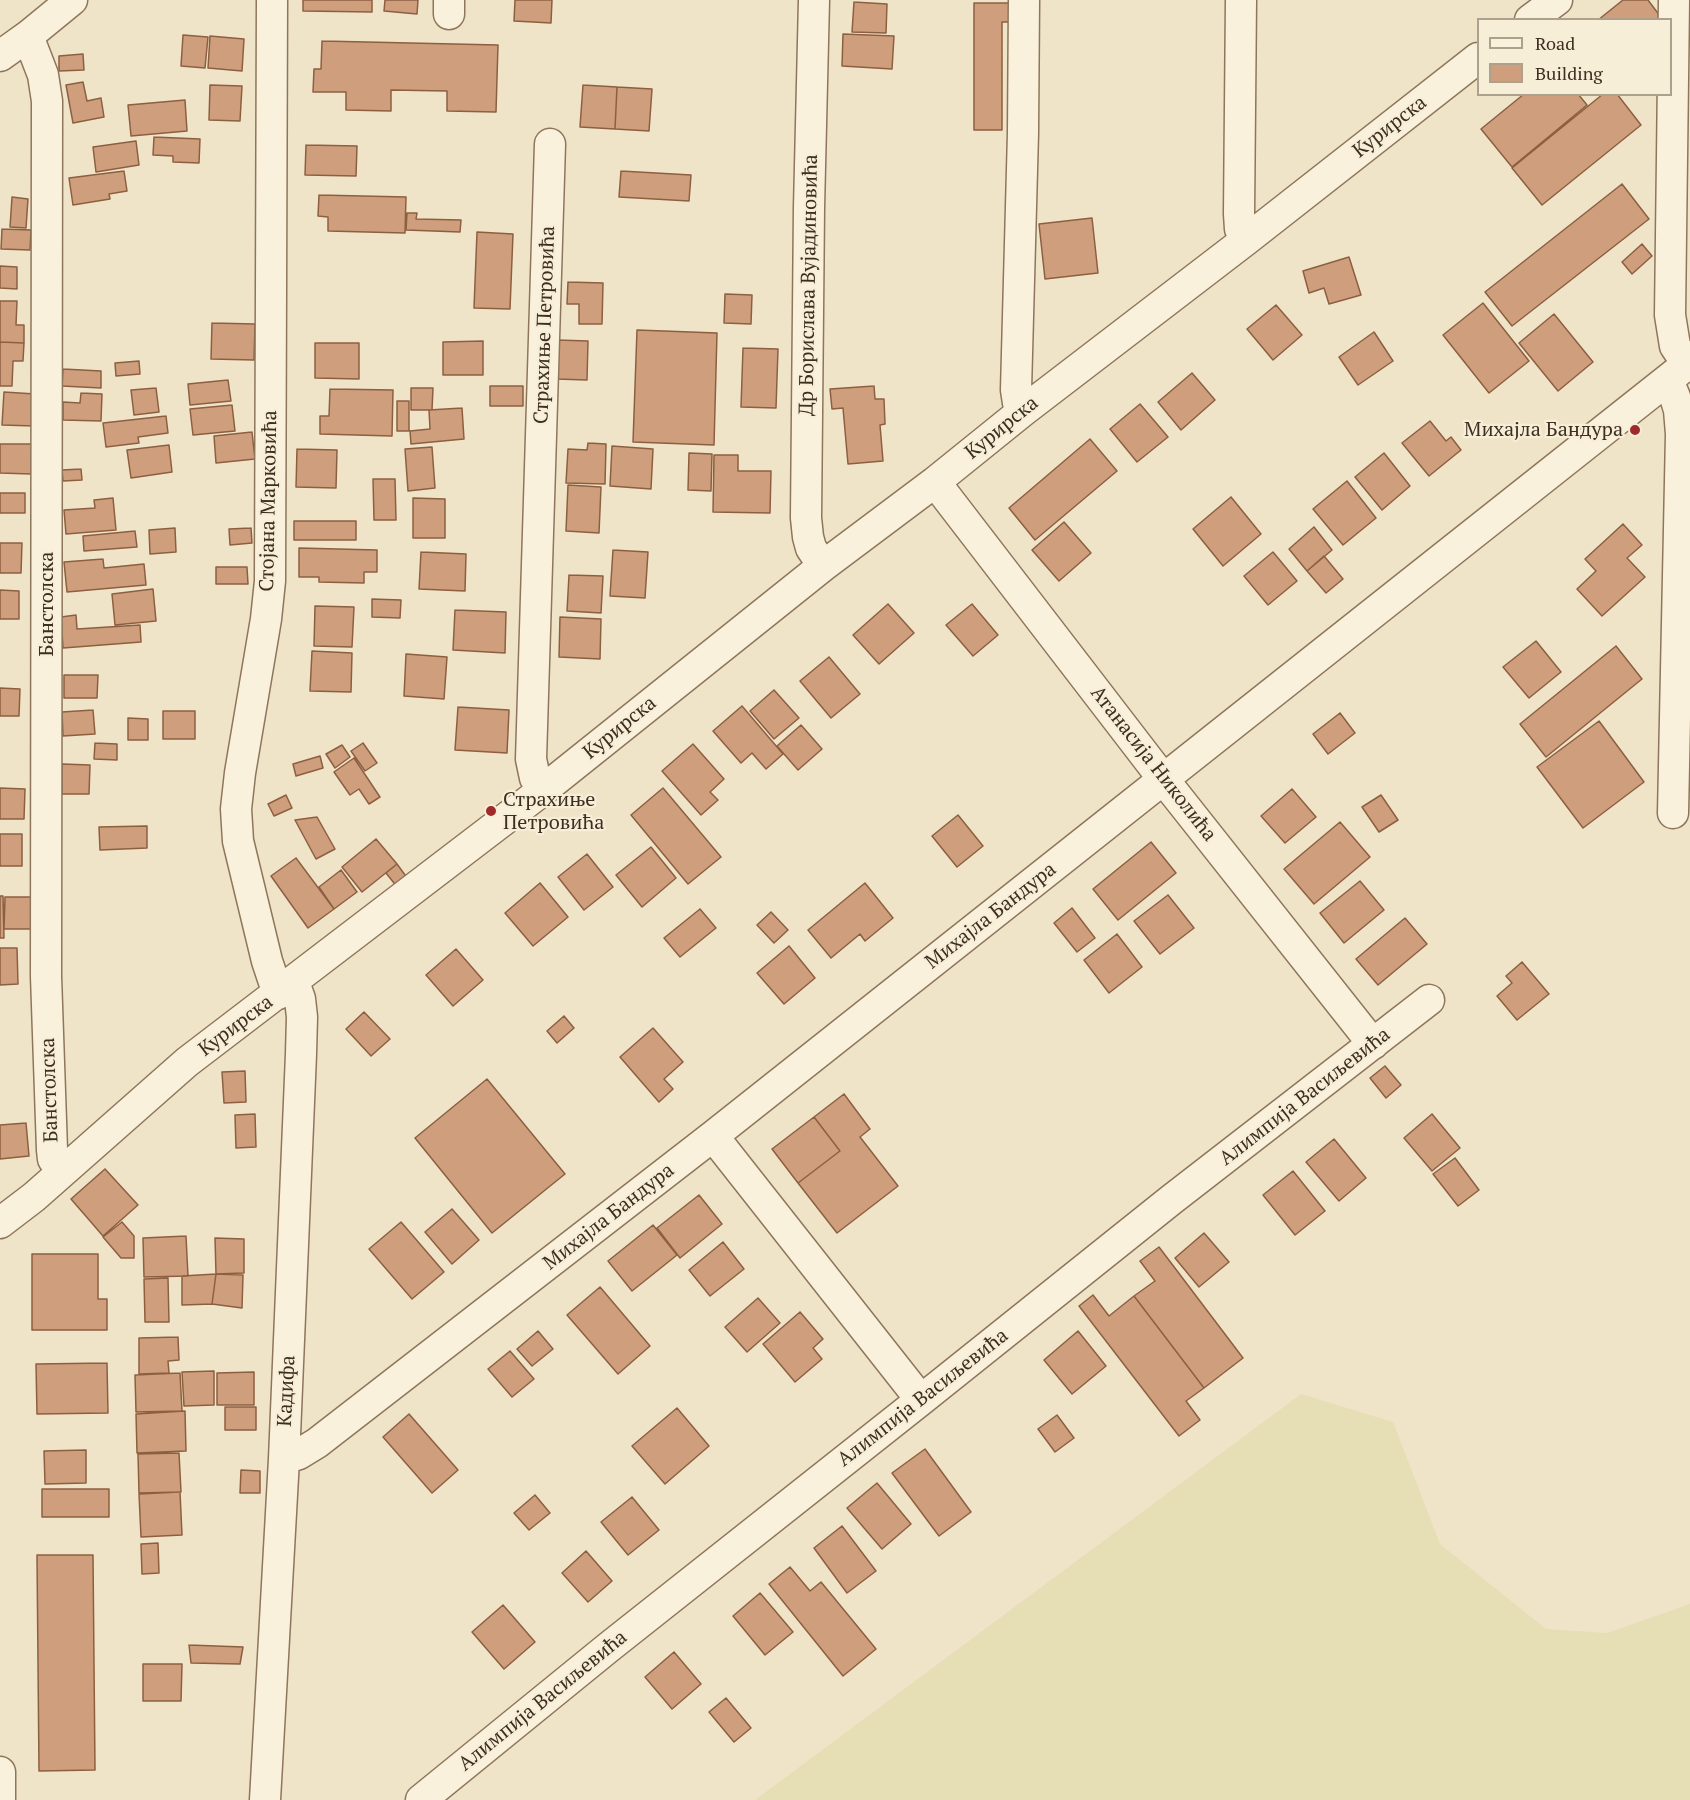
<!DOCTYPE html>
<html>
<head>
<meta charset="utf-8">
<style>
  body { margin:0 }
  #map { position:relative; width:1690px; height:1800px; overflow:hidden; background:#f0e4c8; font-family:"PT Serif",serif }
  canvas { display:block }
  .legend { position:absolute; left:1477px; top:18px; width:195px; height:78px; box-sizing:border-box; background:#f7eed8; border:2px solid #ada18e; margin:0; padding:8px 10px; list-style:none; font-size:18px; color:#3d2e20 }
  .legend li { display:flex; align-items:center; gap:12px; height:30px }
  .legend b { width:30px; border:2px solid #ada18e }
</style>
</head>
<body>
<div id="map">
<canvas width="1690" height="1800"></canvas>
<ul class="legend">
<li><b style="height:8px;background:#faf1dc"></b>Road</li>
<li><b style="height:16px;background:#cf9f7d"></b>Building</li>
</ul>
</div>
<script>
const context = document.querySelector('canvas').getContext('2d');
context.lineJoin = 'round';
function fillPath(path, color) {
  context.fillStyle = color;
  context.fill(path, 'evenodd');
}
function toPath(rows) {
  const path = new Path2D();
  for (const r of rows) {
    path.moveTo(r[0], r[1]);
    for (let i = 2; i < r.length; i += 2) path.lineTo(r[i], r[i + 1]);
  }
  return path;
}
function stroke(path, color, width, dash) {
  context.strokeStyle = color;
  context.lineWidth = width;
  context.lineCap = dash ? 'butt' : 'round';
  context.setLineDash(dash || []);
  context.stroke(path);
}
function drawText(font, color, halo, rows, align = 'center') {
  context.font = font + ' "PT Serif",serif';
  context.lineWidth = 4.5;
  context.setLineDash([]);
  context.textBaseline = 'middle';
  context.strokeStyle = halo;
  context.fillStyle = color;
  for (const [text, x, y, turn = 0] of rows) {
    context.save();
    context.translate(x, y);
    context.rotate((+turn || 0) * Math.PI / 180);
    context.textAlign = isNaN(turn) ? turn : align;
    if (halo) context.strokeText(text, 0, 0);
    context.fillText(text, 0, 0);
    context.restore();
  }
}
const farmland = toPath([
  [1301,1394,1393,1422,1440,1544,1546,1629,1607,1633,1690,1604,1690,1800,755,1800]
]);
const building = toPath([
  [303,0,372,0,372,12,303,11,303,0],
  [385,0,418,0,417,14,384,11,385,0],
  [515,0,552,0,551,23,514,21,515,0],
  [1623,0,1648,0,1660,16,1656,20,1598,20,1623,0],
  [854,2,887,4,886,33,852,32,854,2],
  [974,3,1013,3,1013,22,1002,22,1002,130,974,130,974,3],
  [843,34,894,36,892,69,842,66,843,34],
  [183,35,208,37,205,68,181,66,183,35],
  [210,36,244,39,242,71,208,68,210,36],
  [322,41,498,45,496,112,447,111,447,91,391,90,391,111,346,110,346,92,313,92,314,69,321,69,322,41],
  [83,54,84,70,59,71,59,56,83,54],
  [83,82,87,101,101,98,104,117,73,123,66,85,83,82],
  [210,85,242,86,240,121,209,120,210,85],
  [583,85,617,87,615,129,580,127,583,85],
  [617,87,652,89,649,131,615,129,617,87],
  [1524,94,1578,94,1587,105,1512,167,1481,129,1524,94],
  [1603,94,1617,94,1641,125,1542,205,1512,168,1603,94],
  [185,100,187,131,131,136,128,105,185,100],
  [154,137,200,139,199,163,173,162,173,156,153,155,154,137],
  [136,141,139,165,96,172,93,147,136,141],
  [306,145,357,146,356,176,305,175,306,145],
  [124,171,127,191,109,194,110,199,73,205,69,178,124,171],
  [621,171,691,175,689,201,619,197,621,171],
  [1622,184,1649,219,1512,326,1485,292,1622,184],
  [319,195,406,197,405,233,328,231,328,217,318,216,319,195],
  [12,197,28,199,26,228,10,227,12,197],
  [407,213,417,213,416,219,461,220,460,232,406,230,407,213],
  [1092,218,1098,273,1045,279,1039,224,1092,218],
  [2,229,31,230,30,250,1,249,2,229],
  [477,232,513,234,510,309,474,308,477,232],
  [1642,244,1652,256,1632,274,1622,262,1642,244],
  [1349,257,1361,295,1329,304,1324,288,1309,293,1303,271,1349,257],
  [0,266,17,267,17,289,0,288,0,266],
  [568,282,603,283,602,324,579,324,579,304,567,304,568,282],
  [725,294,752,295,751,324,724,323,725,294],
  [0,301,17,301,16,325,24,325,24,343,0,342,0,301],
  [1483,303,1529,361,1489,393,1443,335,1483,303],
  [1276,305,1302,335,1273,360,1247,329,1276,305],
  [1554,314,1593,362,1558,391,1519,343,1554,314],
  [212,323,255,324,254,360,211,359,212,323],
  [637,330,717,333,714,445,633,442,637,330],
  [1374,332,1393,361,1358,385,1339,357,1374,332],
  [557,340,588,341,587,380,556,379,557,340],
  [483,341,483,375,443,375,443,342,483,341],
  [0,342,24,343,23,361,13,361,12,386,0,386,0,342],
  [315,343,359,343,359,379,315,378,315,343],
  [743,348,778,349,776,408,741,407,743,348],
  [139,361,140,374,116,376,115,363,139,361],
  [63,369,101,371,101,388,62,386,63,369],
  [1192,373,1215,400,1181,430,1158,402,1192,373],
  [228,380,231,401,190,405,188,384,228,380],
  [490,386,523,386,523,406,490,406,490,386],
  [874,386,875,399,884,399,885,424,880,425,883,461,848,464,843,408,832,409,830,389,874,386],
  [156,388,159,412,134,415,131,390,156,388],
  [411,388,433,388,432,410,411,410,411,388],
  [330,389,393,390,392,436,320,434,320,416,329,416,330,389],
  [4,392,35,394,34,426,2,425,4,392],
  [81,393,102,394,101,421,63,420,63,402,80,403,81,393],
  [397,401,409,401,409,431,397,431,397,401],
  [1140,404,1168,437,1137,462,1110,429,1140,404],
  [232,405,235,431,193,435,190,409,232,405],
  [462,408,464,439,411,444,410,431,430,429,429,410,462,408],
  [166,416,168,433,138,437,139,443,106,447,103,423,166,416],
  [1430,421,1446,441,1451,437,1461,450,1429,476,1402,443,1430,421],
  [252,432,255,459,216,463,214,436,252,432],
  [1090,439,1117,471,1035,540,1009,508,1090,439],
  [588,443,606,444,605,484,566,483,568,449,587,450,588,443],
  [0,444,32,444,31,474,0,473,0,444],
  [169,445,172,472,131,478,127,450,169,445],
  [612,446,653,449,651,489,610,486,612,446],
  [432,447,435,488,408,491,405,449,432,447],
  [297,449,337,450,336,488,296,487,297,449],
  [689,453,712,454,711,491,688,490,689,453],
  [1384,453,1410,486,1382,510,1355,477,1384,453],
  [714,455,738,455,738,471,771,471,770,513,713,512,714,455],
  [81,469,82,480,63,481,62,470,81,469],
  [373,479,395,479,396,520,374,520,373,479],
  [1347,481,1376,518,1343,545,1313,509,1347,481],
  [568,485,601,487,599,533,566,531,568,485],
  [0,493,25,493,25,513,0,513,0,493],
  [1231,497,1261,534,1223,566,1193,529,1231,497],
  [113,498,116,530,66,534,64,510,95,508,94,500,113,498],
  [413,498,445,499,445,538,413,538,413,498],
  [294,521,356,521,356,540,294,540,294,521],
  [1064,522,1091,553,1059,581,1032,550,1064,522],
  [1623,524,1642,545,1627,558,1645,577,1602,616,1577,589,1596,571,1585,559,1623,524],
  [1314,527,1332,550,1307,571,1289,549,1314,527],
  [175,528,176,552,150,554,149,530,175,528],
  [251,528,252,543,230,545,229,529,251,528],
  [135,531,137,547,84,551,83,536,135,531],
  [0,543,22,543,21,573,0,573,0,543],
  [299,548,377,550,377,572,364,572,364,583,319,582,319,577,299,577,299,548],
  [613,550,648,552,645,598,610,596,613,550],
  [421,552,466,554,465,591,419,589,421,552],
  [1273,552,1297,581,1268,605,1244,576,1273,552],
  [1324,556,1343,579,1326,593,1307,571,1324,556],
  [103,559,104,568,144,564,146,585,67,592,64,562,103,559],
  [216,567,247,567,248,584,216,584,216,567],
  [569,575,603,576,601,613,567,611,569,575],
  [153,589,156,621,115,625,112,594,153,589],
  [0,590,19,591,19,619,0,619,0,590],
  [372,599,401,600,400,618,372,617,372,599],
  [888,604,914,633,879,664,853,635,888,604],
  [972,604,998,635,973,656,946,625,972,604],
  [315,606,354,607,352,647,314,646,315,606],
  [455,610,506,612,505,653,453,650,455,610],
  [76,615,77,629,140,625,141,642,63,648,61,617,76,615],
  [560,617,601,619,600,659,559,657,560,617],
  [1536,641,1561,672,1529,698,1503,667,1536,641],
  [1616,646,1642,679,1546,757,1520,724,1616,646],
  [312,651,352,653,351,692,310,691,312,651],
  [406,654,447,657,444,699,404,696,406,654],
  [829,657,860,694,831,718,800,681,829,657],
  [64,675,98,675,97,698,64,698,64,675],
  [0,688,20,689,19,716,0,716,0,688],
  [774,690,799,718,774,739,750,711,774,690],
  [742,706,783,754,766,769,752,753,741,763,713,731,742,706],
  [458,707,509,710,507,753,455,750,458,707],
  [93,710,95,734,63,736,62,712,93,710],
  [163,711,195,711,195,739,163,739,163,711],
  [1340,713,1355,733,1328,754,1313,734,1340,713],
  [128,718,148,719,148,740,128,740,128,718],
  [1599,721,1644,782,1583,828,1537,767,1599,721],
  [801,725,822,749,798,770,777,746,801,725],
  [95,743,117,744,117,760,94,759,95,743],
  [363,743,377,763,365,771,351,751,363,743],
  [693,744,724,779,710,792,718,800,701,815,662,771,693,744],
  [342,745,350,757,335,768,326,754,342,745],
  [320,756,323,768,296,776,293,764,320,756],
  [354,758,380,797,369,804,359,789,350,795,334,772,354,758],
  [62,764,90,765,89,794,62,794,62,764],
  [0,788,25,789,24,819,0,819,0,788],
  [663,788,721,857,688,884,631,815,663,788],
  [1292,789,1316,817,1285,843,1261,816,1292,789],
  [286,795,292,808,274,816,268,804,286,795],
  [1381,795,1398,820,1379,832,1362,807,1381,795],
  [958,815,983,846,957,867,932,836,958,815],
  [317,817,335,849,316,859,295,820,317,817],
  [1340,822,1370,857,1314,904,1284,869,1340,822],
  [147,826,147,848,100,850,99,827,147,826],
  [0,834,22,834,22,866,0,866,0,834],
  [376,839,397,864,362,892,342,867,376,839],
  [1151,842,1176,873,1118,920,1093,889,1151,842],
  [651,847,676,878,642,907,616,875,651,847],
  [587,854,613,887,584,910,558,877,587,854],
  [296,858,334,909,308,928,271,876,296,858],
  [397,864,408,879,398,888,386,873,397,864],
  [341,870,357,892,334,909,319,887,341,870],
  [1360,881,1384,910,1344,943,1320,913,1360,881],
  [540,883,568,917,533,946,505,913,540,883],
  [865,883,893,918,865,941,860,934,831,958,808,930,865,883],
  [1168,895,1194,928,1160,954,1134,921,1168,895],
  [0,896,3,896,4,938,0,938,0,896],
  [5,897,31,897,31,929,4,929,5,897],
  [1072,908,1095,938,1077,952,1054,923,1072,908],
  [700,909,716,928,680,957,664,938,700,909],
  [771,912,788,930,774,943,757,925,771,912],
  [1405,918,1427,944,1378,985,1356,959,1405,918],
  [1117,934,1142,967,1109,993,1084,960,1117,934],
  [789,946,815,978,784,1004,757,973,789,946],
  [0,948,17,948,18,984,0,985,0,948],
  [456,949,483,980,453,1006,426,975,456,949],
  [1522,962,1549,994,1517,1020,1497,996,1512,983,1506,976,1522,962],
  [364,1012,390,1039,371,1056,346,1029,364,1012],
  [564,1016,574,1028,557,1043,547,1031,564,1016],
  [653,1028,683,1062,664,1079,673,1089,659,1102,620,1057,653,1028],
  [1385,1066,1401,1085,1386,1098,1370,1078,1385,1066],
  [245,1071,246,1102,224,1103,222,1072,245,1071],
  [487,1079,565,1174,492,1233,415,1138,487,1079],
  [844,1094,870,1129,860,1137,898,1186,837,1233,798,1183,840,1151,814,1117,844,1094],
  [255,1114,256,1147,236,1148,235,1115,255,1114],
  [1432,1114,1460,1148,1432,1171,1404,1138,1432,1114],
  [814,1117,840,1151,798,1183,772,1149,814,1117],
  [26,1123,29,1156,0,1159,0,1125,26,1123],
  [1334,1139,1366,1178,1339,1201,1306,1162,1334,1139],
  [1455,1158,1479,1190,1458,1206,1433,1174,1455,1158],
  [105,1169,138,1205,103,1236,71,1199,105,1169],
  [1293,1171,1325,1211,1295,1235,1263,1195,1293,1171],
  [699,1195,722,1224,680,1258,657,1228,699,1195],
  [452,1209,479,1240,452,1264,425,1232,452,1209],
  [122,1222,134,1236,134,1258,121,1258,103,1237,122,1222],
  [401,1222,444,1272,412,1299,369,1249,401,1222],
  [653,1225,677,1255,632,1291,608,1261,653,1225],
  [1204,1233,1229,1262,1199,1287,1175,1258,1204,1233],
  [186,1236,188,1276,144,1277,143,1238,186,1236],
  [215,1238,244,1239,244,1273,216,1274,215,1238],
  [723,1242,744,1269,710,1296,689,1270,723,1242],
  [1159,1247,1243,1358,1204,1388,1134,1296,1155,1281,1140,1261,1159,1247],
  [32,1254,98,1254,98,1299,107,1299,107,1330,32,1330,32,1254],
  [216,1274,243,1275,242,1308,212,1304,216,1274],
  [216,1274,212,1304,182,1305,182,1276,216,1274],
  [168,1278,169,1322,145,1322,144,1279,168,1278],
  [600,1287,650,1346,618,1374,567,1315,600,1287],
  [1093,1295,1109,1316,1134,1296,1204,1388,1186,1401,1200,1420,1179,1436,1079,1306,1093,1295],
  [758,1298,780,1323,747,1352,725,1327,758,1298],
  [800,1312,823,1339,813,1348,822,1359,795,1382,763,1344,800,1312],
  [538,1331,553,1349,532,1366,517,1349,538,1331],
  [1078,1331,1106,1366,1072,1394,1044,1360,1078,1331],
  [178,1337,179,1360,168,1361,169,1373,139,1374,139,1338,178,1337],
  [510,1351,534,1379,512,1397,488,1369,510,1351],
  [107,1363,108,1413,37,1414,36,1364,107,1363],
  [214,1371,214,1405,184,1406,182,1372,214,1371],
  [254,1372,254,1405,217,1405,217,1373,254,1372],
  [180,1373,182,1411,136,1412,135,1375,180,1373],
  [225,1407,256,1407,256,1430,225,1430,225,1407],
  [677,1408,709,1446,665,1484,632,1446,677,1408],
  [185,1411,186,1451,137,1453,136,1414,185,1411],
  [409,1414,458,1470,432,1493,383,1437,409,1414],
  [1057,1415,1074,1438,1055,1452,1038,1429,1057,1415],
  [925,1449,971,1512,939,1536,892,1473,925,1449],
  [86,1450,86,1483,45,1484,44,1451,86,1450],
  [179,1453,181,1492,139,1493,138,1454,179,1453],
  [241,1470,260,1471,260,1493,240,1493,241,1470],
  [877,1483,911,1524,882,1549,847,1508,877,1483],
  [42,1489,109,1489,109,1517,42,1517,42,1489],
  [180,1492,182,1535,141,1537,139,1494,180,1492],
  [535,1495,550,1513,529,1530,514,1513,535,1495],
  [632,1497,659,1530,628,1555,601,1522,632,1497],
  [842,1526,876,1571,847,1593,814,1548,842,1526],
  [158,1543,159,1573,142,1574,141,1544,158,1543],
  [586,1551,612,1581,588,1602,562,1573,586,1551],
  [37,1555,93,1555,95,1770,39,1771,37,1555],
  [790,1567,810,1591,821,1582,876,1649,843,1676,769,1584,790,1567],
  [760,1593,793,1632,765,1655,733,1616,760,1593],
  [503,1605,535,1642,504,1669,472,1632,503,1605],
  [189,1645,243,1647,240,1664,191,1663,189,1645],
  [674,1652,701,1684,672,1709,645,1677,674,1652],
  [143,1664,182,1664,181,1701,143,1701,143,1664],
  [726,1698,751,1728,734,1742,709,1712,726,1698]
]);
const minor = toPath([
  [272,0,270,581,266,619,240,773,236,809,238,841,267,961,278,994],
  [814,0,809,208,806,518,808,537,811,548,823,566],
  [1241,0,1239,214,1240,229,1246,240],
  [1674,0,1670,315,1675,346,1687,364],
  [449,14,449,0],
  [1530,20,1557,0],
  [28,36,43,75,47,101,46,976,52,1150,53,1159,62,1172],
  [0,56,28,36,72,0],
  [1668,380,1675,397,1679,410,1681,434,1673,813],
  [1023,411,1018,403,1016,390,1023,133,1024,0],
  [935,482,1164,780,1373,1044],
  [543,790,535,778,531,759,550,144],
  [713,1136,921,1400],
  [0,1223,34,1197,187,1062,543,790,823,566,935,482,1023,411,1246,240,1478,58],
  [284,1459,299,1454,317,1443,713,1136,1690,362],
  [0,1772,0,1800],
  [265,1800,284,1459,301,1054,302,1017,300,999,294,982],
  [421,1800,609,1647,921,1400,1171,1200,1429,1000]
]);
const markers = [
  [1635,430,6,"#9e2a2b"],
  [491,811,6,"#9e2a2b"]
];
const streetNames = [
  ["Курирска",1390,127,-38],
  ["Др Борислава Вујадиновића",809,285,-89],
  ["Страхиње Петровића",545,325,-88],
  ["Курирска",1002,428,-39],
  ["Стојана Марковића",269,501,-89],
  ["Банстолска",47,604,-90],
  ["Курирска",620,728,-39],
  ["Атанасија Николића",1153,764,52],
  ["Михајла Бандура",991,916,-38],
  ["Курирска",236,1026,-37],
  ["Банстолска",50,1090,-92],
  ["Алимпија Васиљевића",1305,1097,-38],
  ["Михајла Бандура",609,1217,-38],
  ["Кадифа",287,1391,-87],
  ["Алимпија Васиљевића",923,1398,-38],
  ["Алимпија Васиљевића",543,1701,-39]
];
const poiNames = [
  ["Михајла Бандура",1623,430],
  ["Страхиње",503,800,"left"],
  ["Петровића",503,823,"left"]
];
fillPath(farmland, '#e6deb5');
fillPath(building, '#cf9f7d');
stroke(building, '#8d5f41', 1.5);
stroke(minor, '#8d765c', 33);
stroke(minor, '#faf1dc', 30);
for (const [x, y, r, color] of markers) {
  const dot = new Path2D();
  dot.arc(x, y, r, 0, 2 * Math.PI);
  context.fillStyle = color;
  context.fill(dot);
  stroke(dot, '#f7eed8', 2);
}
drawText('20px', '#3d2e20', '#f7eed8', streetNames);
drawText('20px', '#3d2e20', '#f7eed8', poiNames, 'right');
</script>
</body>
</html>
